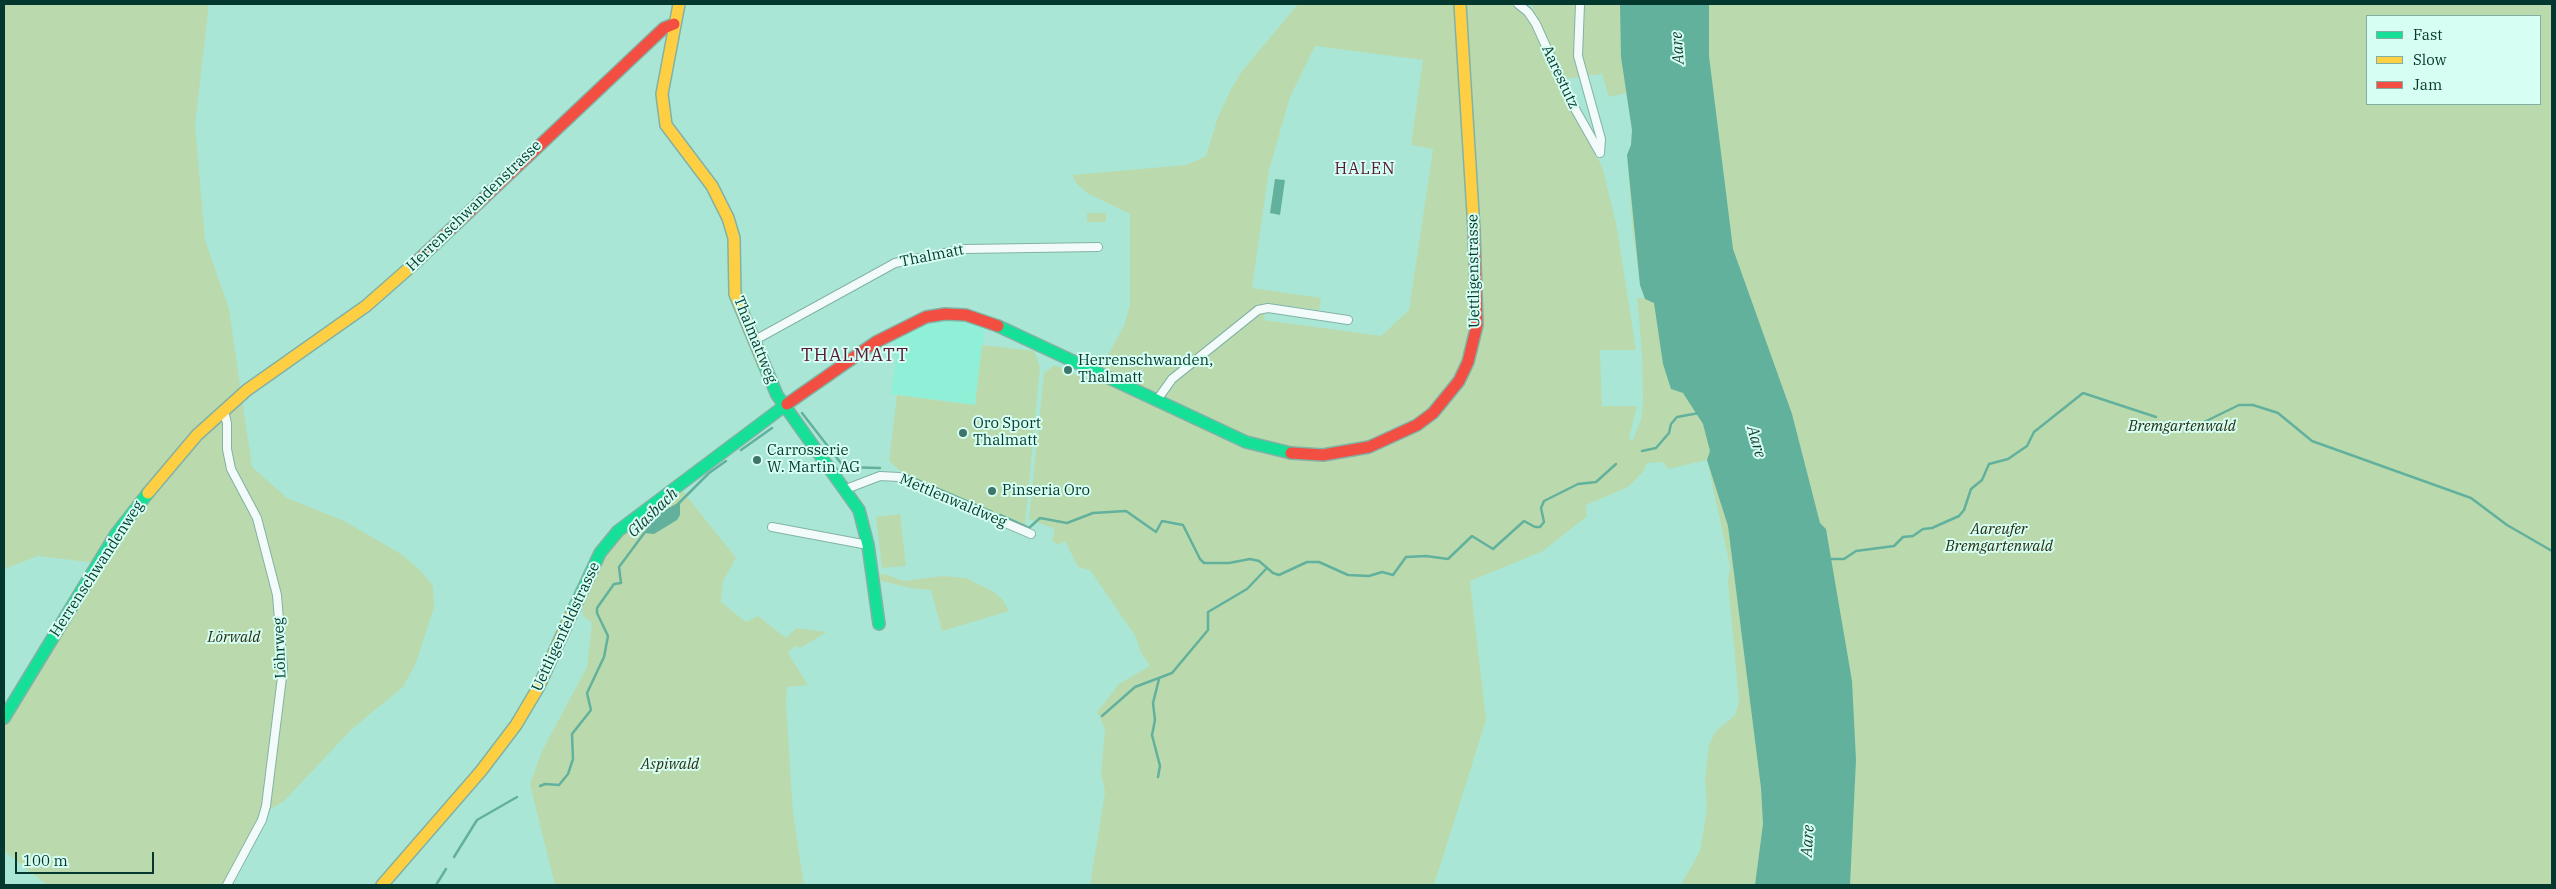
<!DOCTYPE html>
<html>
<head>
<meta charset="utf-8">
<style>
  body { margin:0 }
  #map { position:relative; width:2556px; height:889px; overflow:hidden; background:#aae6d6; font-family:"IBM Plex Serif",serif }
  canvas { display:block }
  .frame { position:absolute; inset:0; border:5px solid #04382e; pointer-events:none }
  .legend { position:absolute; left:2366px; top:15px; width:175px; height:90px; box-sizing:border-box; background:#d6fef2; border:1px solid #82afa4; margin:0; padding:6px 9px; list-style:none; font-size:15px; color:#04382e }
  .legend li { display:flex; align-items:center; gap:10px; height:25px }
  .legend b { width:25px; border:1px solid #82afa4 }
  .scale { position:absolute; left:15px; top:852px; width:139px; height:22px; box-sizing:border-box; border:2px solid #04382e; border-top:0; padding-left:6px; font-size:15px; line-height:18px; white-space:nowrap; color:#04382e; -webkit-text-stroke:4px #d6fef2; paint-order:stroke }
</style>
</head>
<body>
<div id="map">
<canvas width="2556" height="889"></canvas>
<div class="frame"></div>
<ul class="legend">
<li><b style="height:6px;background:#16e098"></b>Fast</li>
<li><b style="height:6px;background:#ffcf43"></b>Slow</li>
<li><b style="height:6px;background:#f24e42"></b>Jam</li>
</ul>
<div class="scale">100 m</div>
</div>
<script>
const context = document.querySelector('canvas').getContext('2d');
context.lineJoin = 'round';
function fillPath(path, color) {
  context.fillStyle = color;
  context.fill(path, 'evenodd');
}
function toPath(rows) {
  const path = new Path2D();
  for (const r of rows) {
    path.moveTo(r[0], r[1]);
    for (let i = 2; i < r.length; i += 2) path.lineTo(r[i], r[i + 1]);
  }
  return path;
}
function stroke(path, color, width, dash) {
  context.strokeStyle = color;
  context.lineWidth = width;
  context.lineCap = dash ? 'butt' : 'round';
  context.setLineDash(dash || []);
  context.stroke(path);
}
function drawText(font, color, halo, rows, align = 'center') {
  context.font = font + ' "IBM Plex Serif",serif';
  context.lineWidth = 4;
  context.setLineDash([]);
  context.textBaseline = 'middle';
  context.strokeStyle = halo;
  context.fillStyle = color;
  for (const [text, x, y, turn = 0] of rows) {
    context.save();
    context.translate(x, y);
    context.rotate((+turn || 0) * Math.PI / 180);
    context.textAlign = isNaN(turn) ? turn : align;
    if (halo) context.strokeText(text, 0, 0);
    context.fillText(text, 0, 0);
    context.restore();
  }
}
const built = toPath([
  [945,320,965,321,985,326,975,405,891,394,896,359,893,339,920,325]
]);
const green = toPath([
  [4,4,209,4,195,125,205,240,229,309,252,467,287,498,344,521,401,554,421,571,433,586,434,607,416,663,403,687,352,729,283,802,269,810,227,885,47,885,4,851,4,723,31,677,105,564,38,556,4,569],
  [1298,4,1512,4,1532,23,1603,169,1617,228,1636,350,1600,350,1602,406,1637,406,1629,439,1633,440,1641,419,1643,401,1642,353,1637,298,1645,298,1640,285,1633,233,1627,155,1631,145,1632,130,1626,93,1609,97,1602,74,1585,76,1580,56,1582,4,2552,4,2552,885,1681,885,1700,851,1707,809,1705,778,1709,745,1716,731,1735,715,1739,702,1728,582,1730,566,1707,460,1668,469,1663,462,1647,463,1643,472,1628,487,1586,505,1587,516,1543,551,1470,581,1486,720,1434,885,1090,885,1105,792,1101,774,1105,729,1097,712,1119,684,1150,666,1140,651,1136,637,1090,570,1078,567,1065,541,1057,545,1052,540,1055,529,1029,519,1044,373,1055,365,1081,377,1094,379,1124,326,1130,305,1130,214,1087,193,1076,183,1072,175,1186,165,1206,156,1218,117,1231,89,1243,70],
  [2367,16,2540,16,2540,104,2367,104],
  [1315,46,1423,60,1411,145,1433,149,1409,310,1381,336,1264,320,1267,303,1319,310,1321,298,1252,288,1269,170,1290,97],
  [1532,4,1578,4,1581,77,1564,79,1534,14],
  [1087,213,1106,213,1106,222,1087,222],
  [982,345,1034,351,1040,367,1025,525,904,474,889,461,897,395,975,405],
  [681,489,736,558,723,581,721,602,746,622,758,616,786,638,796,628,827,632,800,648,794,646,788,653,808,685,787,687,786,703,793,813,804,885,555,885,530,784,542,751,587,667,592,623,583,616,582,607,584,595,598,565,618,538],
  [900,514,906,566,882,568,876,517],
  [885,574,903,581,943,576,966,578,994,592,1002,599,1009,611,942,631,931,590,910,588,878,580,877,575]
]);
const water = toPath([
  [1620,4,1709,4,1709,56,1733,249,1792,414,1820,523,1826,529,1852,681,1856,760,1850,885,1755,885,1763,824,1761,788,1728,526,1707,460,1710,451,1703,424,1683,393,1671,389,1663,364,1654,303,1645,299,1640,285,1627,155,1631,145,1632,130,1621,57],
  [1275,179,1285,180,1280,215,1270,213],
  [676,504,680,504,680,515,677,520,654,534,644,533,654,516]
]);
const stream = toPath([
  [802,413,844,467,880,468],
  [2179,424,2198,425,2239,405,2253,405,2278,413,2312,441,2471,498,2507,525,2552,551],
  [741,450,772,428],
  [1642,451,1656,448,1669,433,1671,424,1677,417,1699,413],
  [903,474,992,512],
  [676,506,709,473,726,461],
  [1000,515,1029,528,1040,518,1067,523,1093,513,1126,511,1156,532,1162,521,1183,525,1200,559,1204,563,1229,563,1250,559,1259,561,1273,573,1279,575,1307,562,1319,562,1348,575,1369,576,1382,572,1393,575,1406,557,1426,556,1448,559,1472,536,1493,549,1524,521,1535,527,1540,527,1544,522,1541,508,1544,501,1578,484,1596,482,1616,464],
  [1828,559,1844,559,1856,551,1894,546,1903,537,1913,536,1923,529,1932,528,1959,516,1964,510,1971,489,1982,480,1989,464,2008,459,2027,446,2034,432,2083,393,2156,417],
  [1102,716,1135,687,1172,673,1208,630,1208,612,1247,589,1267,568],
  [1158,777,1160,766,1152,735,1155,720,1153,703,1159,679],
  [540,786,545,784,559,785,568,774,573,759,572,734,591,710,587,693,604,657,608,636,597,613,597,608,614,584,621,583,619,567,645,532],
  [454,857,477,820,517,797],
  [436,885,446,869]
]);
const street = toPath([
  [1518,4,1528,12,1536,24,1570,100,1600,153],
  [1580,4,1578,56,1601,139,1600,153],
  [755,340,895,263,965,249,1098,247],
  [1157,400,1172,379,1258,310,1268,308,1348,320],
  [224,411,227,423,227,449,231,469,257,518,277,595,283,669,266,806,262,820,227,885],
  [846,489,880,476,899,477,1031,534],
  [772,527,868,545]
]);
const fast = toPath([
  [998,326,1246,442,1291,453],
  [764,364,777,395,859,510,868,545,879,624],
  [572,613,600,553,618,531,787,404],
  [4,718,116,534,148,493]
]);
const slow = toPath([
  [679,4,662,94,666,125,712,186,728,218,734,238,735,294,764,364],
  [1460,4,1474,230],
  [148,493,197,435,247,390,366,306,415,263],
  [382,885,481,771,516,725,538,688,572,613]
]);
const jam = toPath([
  [415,263,664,28,674,24],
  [787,404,876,342,926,317,945,314,966,315,998,326],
  [1291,453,1323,455,1369,447,1417,425,1433,413,1459,381,1468,362,1477,325,1474,230]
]);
const markers = [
  [1068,370,5,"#3e7569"],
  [963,433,5,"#3e7569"],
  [757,460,5,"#3e7569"],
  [992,491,5,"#3e7569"]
];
const streetNames = [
  ["Aarestutz",1560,77,65],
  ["Herrenschwandenstrasse",474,206,-44],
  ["Thalmatt",932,256,-11],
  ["Uettligenstrasse",1474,271,-91],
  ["Thalmattweg",755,340,68],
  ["Mettlenwaldweg",953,501,23],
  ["Herrenschwandenweg",97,569,-57],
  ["Uettligenfeldstrasse",566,627,-65],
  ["Löhrweg",280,648,-92]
];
const poiNames = [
  ["Herrenschwanden,",1078,361],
  ["Thalmatt",1078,378],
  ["Oro Sport",973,424],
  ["Thalmatt",973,441],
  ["Carrosserie",767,451],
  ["W. Martin AG",767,468],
  ["Pinseria Oro",1002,491]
];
const parkNames = [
  ["Bremgartenwald",2182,427],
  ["Aareufer",1999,530],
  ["Bremgartenwald",1999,547],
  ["Lörwald",234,638],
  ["Aspiwald",670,765]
];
const waterNames = [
  ["Aare",1678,48,-94],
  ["Aare",1756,442,74],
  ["Glasbach",653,513,-44],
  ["Aare",1808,841,-86]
];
const neighbourhoodNames = [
  ["HALEN",1365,169]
];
const quarterNames = [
  ["THALMATT",855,356]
];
fillPath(built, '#90efd7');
fillPath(green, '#badaae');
fillPath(water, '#62b19d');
stroke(stream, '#62b19d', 2.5);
stroke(street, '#81b2a6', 10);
stroke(fast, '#81b2a6', 14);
stroke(slow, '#81b2a6', 14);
stroke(jam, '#81b2a6', 14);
stroke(street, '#f2fbf9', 8);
stroke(fast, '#16e098', 11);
stroke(slow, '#ffcf43', 11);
stroke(jam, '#f24e42', 11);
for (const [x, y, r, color] of markers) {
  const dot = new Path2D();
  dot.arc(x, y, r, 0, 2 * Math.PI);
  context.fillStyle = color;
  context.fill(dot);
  stroke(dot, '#d6fef2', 2);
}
drawText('15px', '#04382e', '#d6fef2', streetNames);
drawText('15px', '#04382e', '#d6fef2', poiNames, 'left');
drawText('italic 15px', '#292c0e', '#d6fef2', parkNames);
drawText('italic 16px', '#133b31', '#d6fef2', waterNames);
context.letterSpacing = '1px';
drawText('16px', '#581836', '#d6fef2', neighbourhoodNames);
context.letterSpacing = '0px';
context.letterSpacing = '1px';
drawText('18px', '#581836', '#d6fef2', quarterNames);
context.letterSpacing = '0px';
</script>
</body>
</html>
